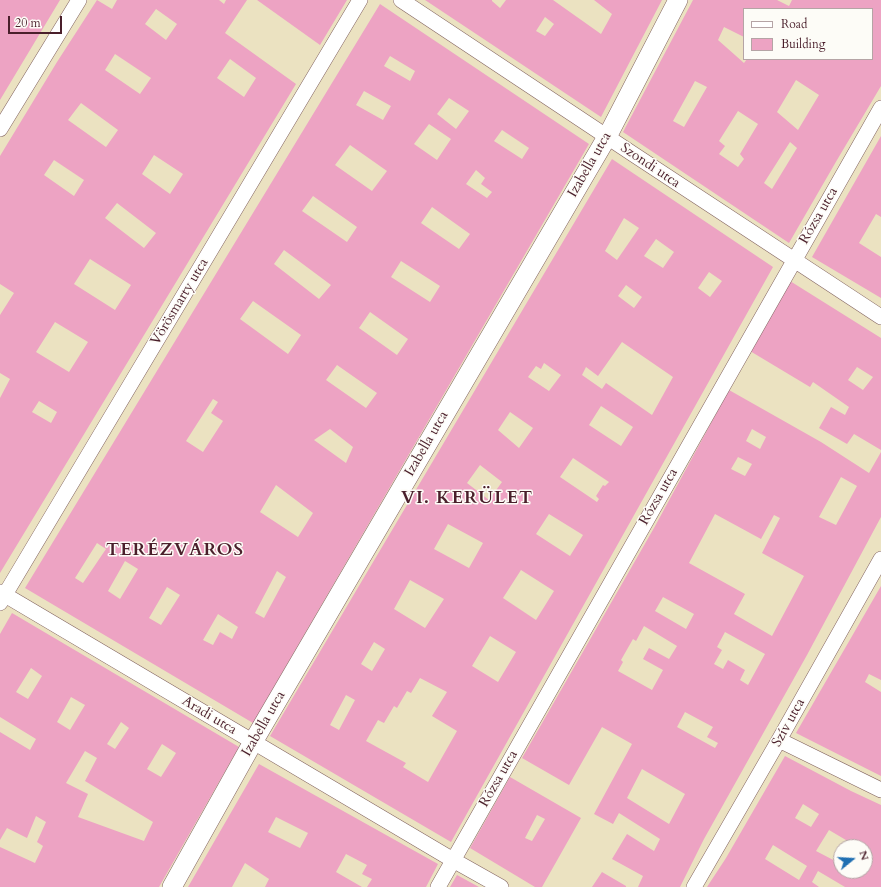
<!DOCTYPE html>
<html>
<head>
<meta charset="utf-8">
<style>
  body { margin:0 }
  #map { position:relative; width:881px; height:887px; overflow:hidden; background:#ebe2c1; font-family:Cardo,serif }
  canvas { display:block }
  .legend { position:absolute; left:743px; top:8px; width:130px; height:52px; box-sizing:border-box; background:#fdfcf7; border:1px solid #b5a4a5; margin:0; padding:5px 7px; list-style:none; font-size:12px; color:#4a1f2b }
  .legend li { display:flex; align-items:center; gap:8px; height:20px }
  .legend b { width:20px; border:1px solid #b5a4a5 }
  .north { position:absolute; left:833px; top:839px; width:40px; height:40px; box-sizing:border-box; background:#fdfcf7; border:1px solid #b5a4a5; border-radius:50%; rotate:72deg; font-size:11px; font-weight:700; line-height:16px; text-align:center; color:#4a1f2b }
  .north::after { content:''; display:block; margin:auto; width:14px; height:18px; background:#1f6fb2; clip-path:polygon(50% 0,100% 100%,50% 72%,0 100%) }
  .scale { position:absolute; left:8px; top:16px; width:54px; height:18px; box-sizing:border-box; border:2px solid #4a1f2b; border-top:0; padding-left:5px; font-size:12px; line-height:14px; white-space:nowrap; color:#4a1f2b; -webkit-text-stroke:3px #fdfcf7; paint-order:stroke }
</style>
</head>
<body>
<div id="map">
<canvas width="881" height="887"></canvas>
<ul class="legend">
<li><b style="height:5px;background:#fff"></b>Road</li>
<li><b style="height:11px;background:#eda3c3"></b>Building</li>
</ul>
<div class="north">N</div>
<div class="scale">20 m</div>
</div>
<script>
const context = document.querySelector('canvas').getContext('2d');
context.lineJoin = 'round';
function fillPath(path, color) {
  context.fillStyle = color;
  context.fill(path, 'evenodd');
}
function toPath(rows) {
  const path = new Path2D();
  for (const r of rows) {
    path.moveTo(r[0], r[1]);
    for (let i = 2; i < r.length; i += 2) path.lineTo(r[i], r[i + 1]);
  }
  return path;
}
function stroke(path, color, width, dash) {
  context.strokeStyle = color;
  context.lineWidth = width;
  context.lineCap = dash ? 'butt' : 'round';
  context.setLineDash(dash || []);
  context.stroke(path);
}
function drawText(font, color, halo, rows, align = 'center') {
  context.font = font + ' Cardo,serif';
  context.lineWidth = 3;
  context.setLineDash([]);
  context.textBaseline = 'middle';
  context.strokeStyle = halo;
  context.fillStyle = color;
  for (const [text, x, y, turn = 0] of rows) {
    context.save();
    context.translate(x, y);
    context.rotate((+turn || 0) * Math.PI / 180);
    context.textAlign = isNaN(turn) ? turn : align;
    if (halo) context.strokeText(text, 0, 0);
    context.fillText(text, 0, 0);
    context.restore();
  }
}
const building = toPath([
  [0,0,60,0,0,100],
  [97,0,112,9,117,0,219,0,224,4,226,0,247,0,225,33,296,84,0,573,0,398,10,379,0,373,0,315,14,293,0,284,0,156,57,62],
  [156,9,177,24,166,40,145,24],
  [115,54,151,78,140,94,105,70],
  [230,59,256,78,244,97,217,78],
  [81,103,118,130,106,147,68,120],
  [154,155,183,174,170,194,142,174],
  [54,160,84,180,74,196,44,175],
  [117,203,156,233,144,248,105,218],
  [90,259,131,285,115,310,74,284],
  [55,322,88,342,69,372,36,352],
  [39,401,57,412,51,423,32,412],
  [257,0,347,0,320,45],
  [425,0,492,0,492,1,500,8,506,0,553,0,601,34,612,14,594,0,662,0,601,117],
  [545,17,554,24,545,36,536,31],
  [693,0,777,0,789,6,792,0,881,0,881,86,837,160,789,243,623,132],
  [744,9,872,9,872,59,747,59,744,63,718,40,724,27,744,37],
  [796,80,819,95,798,130,777,112],
  [695,81,707,87,684,127,673,121],
  [738,111,758,124,740,154,744,159,738,167,719,154,725,146,719,141],
  [790,142,797,148,772,189,764,183],
  [380,4,589,144,253,723,25,588],
  [390,56,415,71,410,81,384,66],
  [364,91,391,106,383,120,356,105],
  [449,98,469,111,456,129,437,114],
  [429,124,451,139,437,160,414,144],
  [502,130,529,148,522,159,494,141],
  [350,145,387,171,372,191,335,165],
  [476,170,485,178,481,184,492,192,487,198,466,184],
  [313,196,357,227,347,242,302,211],
  [432,207,470,234,459,249,421,223],
  [284,250,331,285,319,299,274,264],
  [401,261,440,286,430,302,391,277],
  [253,301,301,335,288,354,240,319],
  [370,312,408,339,397,355,359,328],
  [337,365,377,393,366,408,326,380],
  [213,399,218,402,211,413,223,421,203,452,186,441],
  [330,429,353,447,346,463,314,440],
  [276,485,313,513,298,537,260,512],
  [97,543,106,549,83,583,75,578],
  [125,561,138,569,120,599,108,591],
  [277,571,286,577,264,618,255,613],
  [167,587,180,595,161,625,149,618],
  [218,614,238,627,232,639,220,632,213,645,203,640],
  [881,136,881,217,876,214,859,243,881,257,881,298,812,257],
  [612,159,773,267,451,842,270,736],
  [624,218,639,228,617,260,605,251],
  [656,239,674,252,663,268,644,256],
  [709,272,722,281,710,297,698,288],
  [626,285,642,297,634,308,618,296],
  [622,342,673,377,652,415,606,383,602,389,582,375,586,367,598,376],
  [544,363,561,375,549,391,528,377,536,366,541,369],
  [601,406,633,427,621,446,589,425],
  [510,412,533,428,519,448,498,430],
  [573,458,609,482,605,486,603,485,596,496,599,499,597,502,560,477],
  [480,465,502,482,489,500,467,483],
  [549,514,583,535,570,556,536,534],
  [448,524,483,543,469,568,434,549],
  [521,570,554,591,536,620,503,598],
  [410,580,444,599,425,628,394,609],
  [490,636,516,652,498,682,472,666],
  [374,642,385,649,372,671,361,664],
  [420,678,447,692,432,716,457,731,428,782,403,767,406,763,366,741,378,720,384,723,394,706,397,708,407,691,411,693],
  [346,695,355,700,339,730,330,725],
  [790,281,881,338,881,450,854,434,847,444,819,428,831,407,845,415,849,407,813,382,810,387,750,351],
  [857,367,873,377,863,390,848,380],
  [729,390,821,442,869,473,881,452,881,517,807,655,704,839,680,887,638,887,643,876,612,859,627,834,654,851,660,839,619,813,613,824,594,814,632,744,602,727,569,785,522,758,654,528],
  [752,429,766,437,760,449,746,441],
  [738,457,752,464,745,476,731,469],
  [841,477,857,486,836,525,819,517],
  [715,514,761,539,774,515,780,518,762,553,804,576,772,636,734,614,745,594,689,563],
  [663,597,694,614,686,629,655,611],
  [644,626,677,646,669,659,649,648,643,659,663,670,652,690,618,671,623,662,621,660,633,639,636,641],
  [725,632,765,654,748,685,740,680,745,670,728,660,723,669,714,664,722,650,717,647],
  [685,712,713,727,707,737,718,743,715,748,677,727],
  [642,769,685,794,669,824,627,798],
  [881,586,881,680,869,674,865,682,881,692,881,776,796,733],
  [12,613,239,747,159,887,0,887,0,847,35,863,43,846,37,842,46,822,36,816,27,838,7,828,0,840,0,732,30,750,36,739,0,717,0,634],
  [31,668,42,676,28,699,16,692],
  [71,697,85,705,70,730,57,722],
  [121,722,129,728,115,749,107,744],
  [162,744,176,753,161,777,147,769],
  [85,751,97,758,85,781,153,822,144,841,78,817,88,794,66,783],
  [785,756,851,791,881,805,881,887,845,887,818,871,812,882,819,887,707,887,726,858],
  [803,804,819,814,811,827,795,818],
  [829,830,856,846,856,847,865,847,865,871,841,871,841,864,816,851],
  [773,845,807,866,799,880,765,859],
  [259,764,438,864,426,887,367,887,372,879,362,874,367,865,346,854,336,872,362,887,265,887,269,879,245,863,232,887,188,887],
  [276,817,308,833,300,848,268,832],
  [510,777,581,818,542,887,535,887,470,848],
  [537,815,545,819,532,841,525,838],
  [602,872,626,886,626,887,592,887],
  [457,875,479,887,450,887]
]);
const minor = toPath([
  [401,0,633,154,881,317],
  [0,129,79,0],
  [0,592,453,860,501,887],
  [0,603,360,0],
  [779,740,881,790],
  [438,887,881,108],
  [694,887,779,740,881,559]
]);
const tertiary = toPath([
  [172,887,253,742,607,137,678,0]
]);
const streetNames = [
  ["Izabella utca",590,165,-60],
  ["Szondi utca",650,166,34],
  ["Rózsa utca",819,216,-60],
  ["Vörösmarty utca",180,302,-59],
  ["Izabella utca",427,444,-60],
  ["Rózsa utca",659,497,-60],
  ["Aradi utca",209,716,31],
  ["Szív utca",789,723,-61],
  ["Izabella utca",264,724,-60],
  ["Rózsa utca",499,779,-60]
];
const districtNames = [
  ["VI. KERÜLET",467,499],
  ["TERÉZVÁROS",175,551]
];
fillPath(building, '#eda3c3');
stroke(minor, '#826360', 16);
stroke(tertiary, '#826360', 20);
stroke(minor, '#fff', 15);
stroke(tertiary, '#fff', 19);
drawText('14px', '#4a1f2b', '#fdfcf7', streetNames);
context.letterSpacing = '1px';
drawText('bold 18px', '#4a1f2b', '#fdfcf7', districtNames);
context.letterSpacing = '0px';
</script>
</body>
</html>
